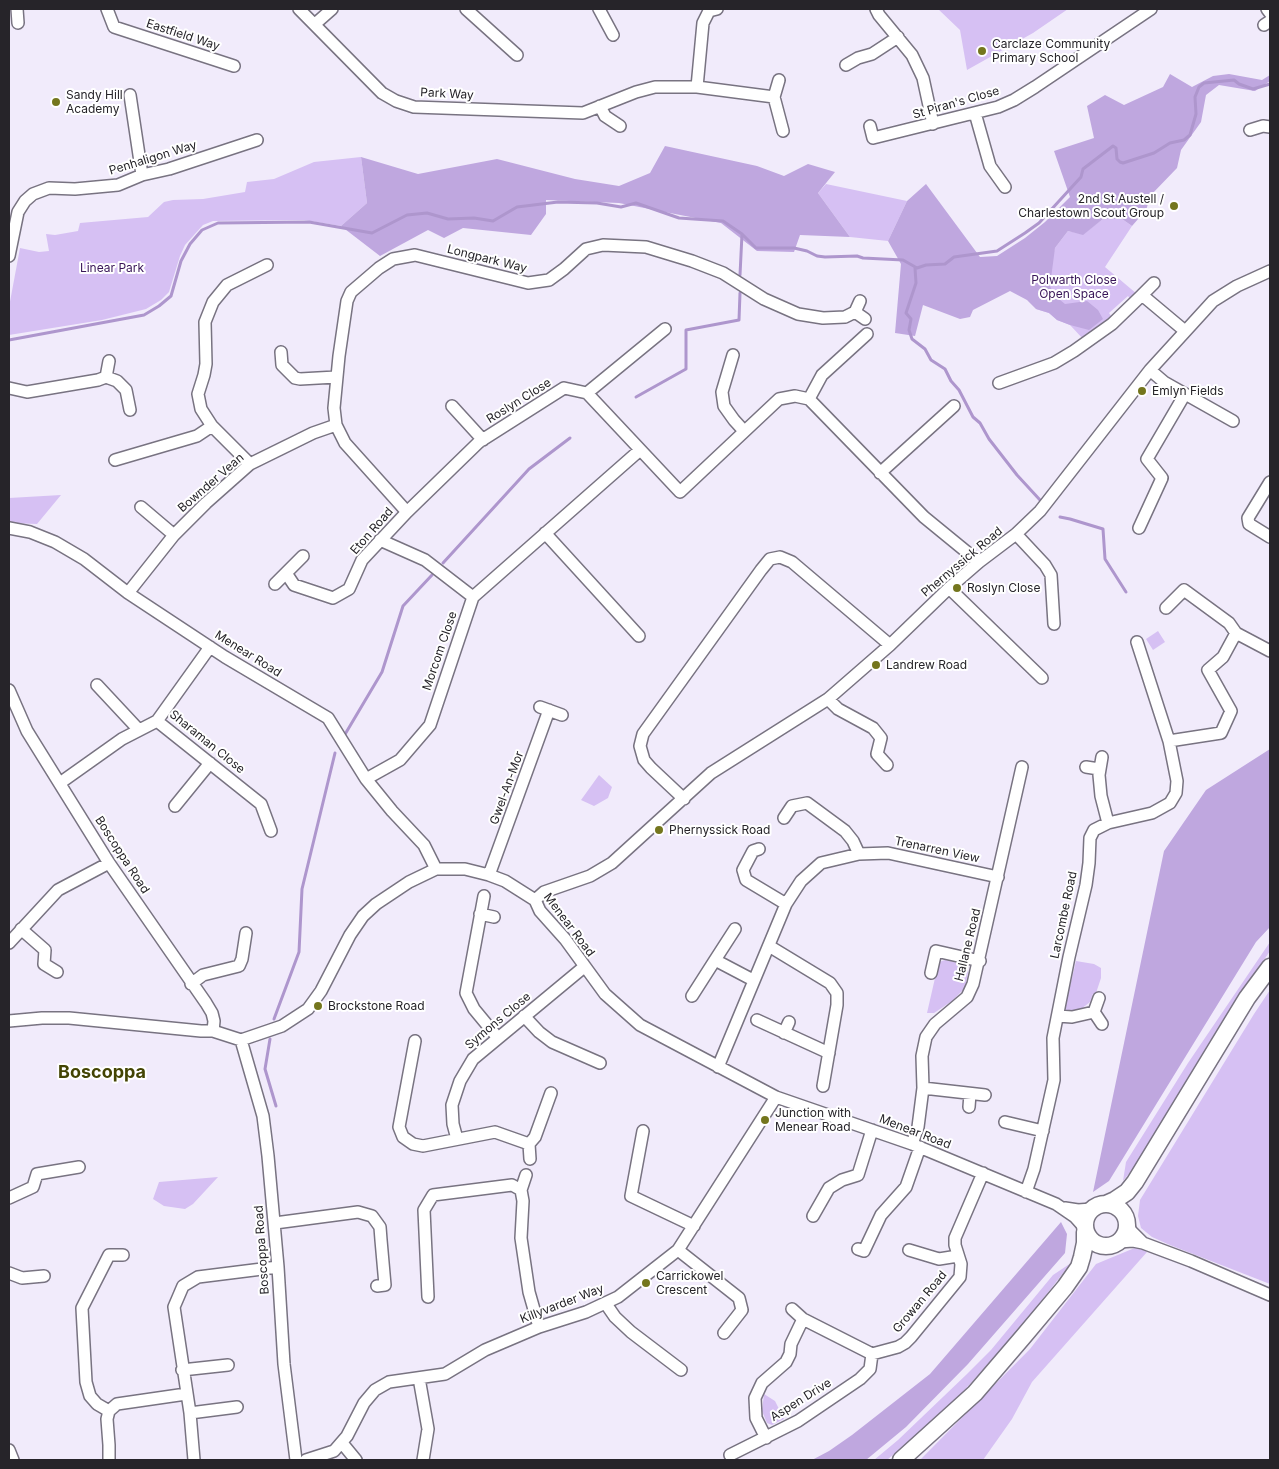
<!DOCTYPE html>
<html>
<head>
<meta charset="utf-8">
<style>
  body { margin:0 }
  #map { position:relative; width:1279px; height:1469px; overflow:hidden; background:#f1ebfb; font-family:Inter,sans-serif }
  canvas { display:block }
  .frame { position:absolute; inset:0; border:10px solid #262429; pointer-events:none }
</style>
</head>
<body>
<div id="map">
<canvas width="1279" height="1469"></canvas>
<div class="frame"></div>
</div>
<script>
const context = document.querySelector('canvas').getContext('2d');
context.lineJoin = 'round';
function fillPath(path, color) {
  context.fillStyle = color;
  context.fill(path, 'evenodd');
}
function toPath(rows) {
  const path = new Path2D();
  for (const r of rows) {
    if (r.length === 3) {
      path.moveTo(r[0] + r[2], r[1]);
      path.arc(r[0], r[1], r[2], 0, 2 * Math.PI);
      continue;
    }
    path.moveTo(r[0], r[1]);
    for (let i = 2; i < r.length; i += 2) path.lineTo(r[i], r[i + 1]);
  }
  return path;
}
function stroke(path, color, width, dash) {
  context.strokeStyle = color;
  context.lineWidth = width;
  context.lineCap = dash ? 'butt' : 'round';
  context.setLineDash(dash || []);
  context.stroke(path);
}
function drawText(font, color, halo, rows, align = 'center') {
  context.font = font + ' Inter,sans-serif';
  context.lineWidth = 4;
  context.setLineDash([]);
  context.textBaseline = 'middle';
  context.strokeStyle = halo;
  context.fillStyle = color;
  for (const [text, x, y, turn = 0] of rows) {
    context.save();
    context.translate(x, y);
    context.rotate((+turn || 0) * Math.PI / 180);
    context.textAlign = isNaN(turn) ? turn : align;
    if (halo) context.strokeText(text, 0, 0);
    context.fillText(text, 0, 0);
    context.restore();
  }
}
const green = toPath([
  [938,9,1068,9,1033,33,967,70,960,30],
  [361,157,367,203,341,226,304,220,213,221,203,225,185,245,180,256,169,292,161,300,146,309,102,320,9,335,9,307,20,248,39,252,49,251,46,234,55,235,78,231,80,223,148,217,164,202,173,200,203,199,245,192,247,182,274,179,314,162],
  [826,184,907,201,888,241,850,237,818,193],
  [1103,219,1122,219,1132,226,1105,267,1137,294,1131,300,1128,296,1109,313,1113,319,1084,340,1070,325,1057,320,1049,313,1036,309,1055,248,1068,231,1083,234],
  [61,495,37,524,9,523,9,498],
  [1158,631,1165,642,1153,650,1146,639],
  [599,775,612,787,608,798,594,806,581,800],
  [1270,942,1270,951,1221,1023,1132,1170,1123,1181,1126,1162,1188,1063],
  [945,960,962,964,966,968,968,972,966,983,964,989,952,1001,934,1013,927,1013,938,965,939,962],
  [1076,961,1094,964,1101,968,1101,978,1096,993,1093,994,1090,1002,1080,1010,1071,1012,1066,1010,1065,1007],
  [1270,990,1270,1284,1170,1245,1152,1237,1141,1228,1138,1216,1140,1200,1254,1014],
  [218,1177,193,1204,185,1209,164,1206,153,1199,159,1182],
  [1137,1247,1147,1252,1032,1382,1012,1419,983,1460,920,1460,1030,1349,1096,1264],
  [1071,1263,1021,1327,953,1403,887,1460,874,1460,898,1440,967,1374,991,1350,1053,1275],
  [764,1394,775,1401,784,1419,772,1425,767,1423,762,1411]
]);
const forest = toPath([
  [1170,74,1192,87,1213,76,1229,74,1262,80,1270,75,1270,81,1255,91,1219,85,1206,95,1201,122,1181,150,1177,168,1151,195,1146,210,1132,226,1122,219,1103,219,1083,235,1068,231,1055,248,1050,286,1054,295,1065,304,1087,301,1098,310,1103,319,1089,330,1070,325,1057,320,1049,313,1036,309,1027,300,1010,291,973,310,970,317,960,319,923,305,915,336,895,333,901,264,888,241,907,201,926,184,980,257,997,256,1025,238,1045,222,1070,197,1054,151,1094,138,1087,106,1105,95,1124,105,1163,87],
  [665,146,757,166,784,176,808,164,835,172,818,193,850,237,800,235,794,252,757,251,721,223,619,203,546,200,546,214,531,235,463,228,444,238,428,230,380,256,341,226,367,203,361,157,418,174,497,159,575,179,619,186,650,173],
  [1270,749,1270,927,1256,942,1109,1181,1093,1192,1164,851,1206,790],
  [1061,1222,1067,1234,1065,1253,968,1364,906,1427,866,1460,812,1460,829,1451,852,1435,930,1374]
]);
const stream = toPath([
  [915,268,916,283,906,313,911,319,909,330,912,339,925,349,931,360,945,369,951,381,959,390,973,417,980,423,989,439,1017,475,1040,500],
  [740,275,742,234],
  [9,340,144,315,159,306,171,296,181,261,190,244,202,230,218,223,309,222,372,233,407,215,427,213,448,219,474,218,493,221,517,207,558,202,597,203,621,207,636,203,679,218,723,221,742,234,756,248,794,248,807,251,817,256,825,257,857,256,863,258,903,260,917,268,926,265,945,264,954,257,997,251,1025,233,1039,223,1081,177,1083,169,1113,146,1116,148,1117,159,1120,162,1123,163,1154,153,1170,143,1184,140,1190,135,1196,114,1195,97,1199,87,1204,83,1234,80,1239,84,1253,89,1270,84],
  [636,397,686,369,686,330,739,320,740,293],
  [1060,517,1070,519,1103,529,1105,559,1126,592],
  [443,563,529,469,570,438],
  [344,736,382,672,403,606,432,575],
  [274,1019,299,952,302,889,335,753],
  [270,1039,265,1069,276,1106]
]);
const minor = toPath([
  [17,9,18,23],
  [107,9,114,27,234,66],
  [299,9,382,93,396,101,414,107,583,113,636,92,655,87,697,87,774,97,783,131],
  [466,9,517,55],
  [599,9,613,35],
  [876,9,879,15,912,55,923,78,933,124],
  [1267,9,1270,13],
  [315,24,332,9],
  [1264,25,1270,21],
  [846,65,858,58,872,54,898,37],
  [697,87,703,23,709,11,717,9],
  [130,95,142,175],
  [774,97,779,80],
  [600,106,605,116,620,126],
  [975,113,990,166,1005,187],
  [870,126,873,138,998,107,1014,100,1035,87,1151,9],
  [1250,130,1263,126,1270,127],
  [9,256,18,212,25,201,33,194,49,188,75,189,118,185,142,175,169,169,257,140],
  [1142,295,1154,283],
  [855,312,865,319],
  [281,352,282,365,295,378,300,379,336,377],
  [733,355,722,392,724,406,734,420,744,431],
  [1150,370,1164,382,1233,421],
  [106,377,117,381,126,390,130,410],
  [999,383,1054,363,1074,351,1112,324,1142,295,1185,331],
  [9,388,27,392,98,380,106,377,109,361],
  [587,393,665,329],
  [809,399,822,375,867,334],
  [452,406,483,440],
  [115,460,197,436,212,426],
  [250,464,212,426,201,409,198,394,204,375,206,364,205,322,213,302,227,285,267,265],
  [880,473,954,406],
  [1270,482,1248,518,1249,524,1270,537],
  [141,507,174,535],
  [407,512,345,443,336,425,334,408,339,356,347,301,351,292,379,268,393,259,415,255,528,283,549,280,564,269,586,249,603,245,646,247,692,261,723,273,764,299,798,314,823,318,845,317,855,312,860,301],
  [9,528,30,532,55,542,84,559,128,593,225,657,328,718,366,779,392,811,424,845,436,869],
  [1139,528,1162,478,1147,459,1185,394],
  [545,533,639,636],
  [1016,534,1045,565,1051,575,1054,624],
  [380,540,425,560,473,597],
  [303,556,286,573,294,585,333,598,349,589,362,560,407,512,479,442,564,388,587,393,680,492,779,399,795,396,809,399,924,517,979,562],
  [275,584,286,573],
  [949,588,1042,678],
  [128,593,174,535,206,503,250,464,313,433,336,425],
  [1166,608,1184,590,1229,623,1236,633,1223,657,1208,670,1231,711,1221,733,1169,741],
  [1236,633,1270,651],
  [97,685,139,730],
  [9,690,27,731,109,863,206,1003,212,1013,214,1021,213,1031],
  [828,699,838,709,873,728,881,738,877,754,887,765],
  [540,707,562,715],
  [157,721,261,804,271,831],
  [1102,757,1099,775,1101,796,1108,823],
  [1086,767,1099,769],
  [366,779,400,760,430,725,473,597,640,450],
  [60,783,122,739,157,721,210,647],
  [684,799,651,768,644,760,640,746,643,734,761,570,770,559,780,557,792,562,890,645],
  [175,806,210,763],
  [784,818,792,806,807,803,845,831,853,841,859,854],
  [759,849,753,851,743,870,746,880,786,904],
  [489,875,549,710],
  [484,896,466,993,474,1009,498,1038],
  [535,900,544,892,590,876,612,863,711,773,828,699,890,645,949,588,979,562,1016,534,1040,511,1150,370,1213,301,1237,286,1270,271],
  [480,914,494,917],
  [21,929,45,950,44,964,57,972],
  [9,943,58,890,109,863],
  [769,946,830,983,837,993,837,1005,823,1086],
  [715,960,735,929],
  [931,973,936,951,980,961],
  [191,984,203,975,239,966,242,959,246,933],
  [692,996,715,960,753,980],
  [1094,1012,1099,998],
  [524,1016,539,1032,552,1042,600,1063],
  [1058,1016,1072,1017,1094,1012,1102,1024],
  [757,1020,829,1053],
  [9,1021,42,1018,69,1018,201,1031,213,1031,241,1040,282,1026,308,1009,321,991,350,935,363,916,376,904,409,882,436,869,465,869,489,875,505,881,535,900,540,911,565,939,605,994,640,1025,776,1097,912,1144,1056,1204,1075,1217,1084,1227],
  [784,1033,789,1022],
  [241,1040,263,1116,268,1156,278,1267,284,1364,296,1460],
  [415,1041,399,1127,403,1137,413,1144,423,1146,495,1132,529,1144,535,1137,551,1093],
  [718,1067,786,904,801,881,821,863,859,854,888,853,998,877],
  [923,1088,985,1095],
  [969,1107,970,1094],
  [1005,1122,1043,1131],
  [643,1131,631,1196,694,1226],
  [457,1139,453,1124,452,1105,460,1081,473,1059,584,967],
  [529,1144,530,1159],
  [912,1144,918,1127,923,1088,922,1056,926,1037,935,1024,967,997,973,984,1022,767],
  [521,1190,526,1175],
  [1026,1192,1034,1169,1054,1080,1053,1038,1069,957,1086,885,1089,863,1090,838,1094,830,1108,823,1152,813,1170,803,1176,793,1177,781,1169,741,1137,642],
  [9,1198,33,1187,37,1174,79,1167],
  [1065,1208,1078,1210,1092,1209],
  [813,1216,829,1188,842,1180,858,1175,872,1130],
  [1127,1222,1131,1231,1143,1243,1191,1261,1270,1295],
  [275,1223,358,1212,372,1216,380,1227,381,1240,385,1285,377,1286],
  [1119,1242,1133,1241,1143,1243],
  [858,1249,864,1251,881,1215,906,1187,920,1147],
  [678,1250,739,1298,742,1310,724,1333],
  [909,1250,939,1259,958,1256],
  [9,1273,22,1278,44,1276],
  [428,1297,424,1210,433,1195,512,1185,521,1190,523,1201,521,1238,529,1292,539,1327],
  [606,1304,615,1317,631,1332,681,1370],
  [792,1309,803,1319,872,1354,898,1347,905,1343,911,1337,960,1277,961,1264,955,1245,955,1238,983,1173],
  [182,1370,228,1365],
  [419,1378,428,1429,423,1460],
  [109,1411,97,1404,90,1396,86,1382,82,1308,109,1255,123,1255],
  [109,1411,117,1404,186,1394],
  [109,1411,107,1419,109,1445,109,1460],
  [190,1413,237,1407],
  [766,1438,756,1418,755,1398,762,1383,786,1362,790,1354,791,1344,803,1319],
  [342,1443,356,1460],
  [9,1450,13,1460],
  [730,1455,798,1421,860,1379,870,1369,872,1354],
  [194,1460,190,1413,174,1307,183,1286,198,1277,278,1267],
  [306,1460,334,1451,347,1436,364,1403,375,1390,389,1382,445,1374,485,1350,539,1327,586,1312,618,1297,678,1250,776,1097]
]);
const highway = toPath([
  [1106,1225,21],
  [1106,1204,1115,1200,1127,1192,1135,1182,1247,998,1270,967],
  [901,1460,975,1393,1023,1337,1065,1287,1079,1267,1082,1257,1085,1243,1085,1232]
]);
const markers = [
  [982,51,5,"#74761d"],
  [56,102,5,"#74761d"],
  [1174,206,5,"#74761d"],
  [1142,391,5,"#74761d"],
  [957,588,5,"#74761d"],
  [876,665,5,"#74761d"],
  [659,830,5,"#74761d"],
  [318,1006,5,"#74761d"],
  [765,1120,5,"#74761d"],
  [646,1283,5,"#74761d"]
];
const streetNames = [
  ["Eastfield Way",183,35,18],
  ["Park Way",447,94,3],
  ["St Piran's Close",956,103,-16],
  ["Penhaligon Way",153,158,-17],
  ["Longpark Way",487,259,14],
  ["Roslyn Close",519,401,-32],
  ["Bownder Vean",211,483,-41],
  ["Eton Road",372,531,-49],
  ["Phernyssick Road",962,562,-40],
  ["Morcom Close",440,651,-71],
  ["Menear Road",248,654,32],
  ["Sharaman Close",207,742,39],
  ["Gwel-An-Mor",507,788,-70],
  ["Trenarren View",937,850,12],
  ["Boscoppa Road",122,855,57],
  ["Larcombe Road",1064,915,-78],
  ["Menear Road",569,925,53],
  ["Hallane Road",968,945,-76],
  ["Symons Close",498,1021,-40],
  ["Menear Road",915,1132,21],
  ["Boscoppa Road",262,1250,-94],
  ["Growan Road",920,1302,-50],
  ["Killyvarder Way",562,1304,-21],
  ["Aspen Drive",801,1400,-32]
];
const poiNames = [
  ["Carclaze Community",992,44],
  ["Primary School",992,58],
  ["Sandy Hill",66,95],
  ["Academy",66,109],
  ["2nd St Austell /",1164,199,"right"],
  ["Charlestown Scout Group",1164,213,"right"],
  ["Emlyn Fields",1152,391],
  ["Roslyn Close",967,588],
  ["Landrew Road",886,665],
  ["Phernyssick Road",669,830],
  ["Brockstone Road",328,1006],
  ["Junction with",775,1113],
  ["Menear Road",775,1127],
  ["Carrickowel",656,1276],
  ["Crescent",656,1290]
];
const parkNames = [
  ["Linear Park",112,268],
  ["Polwarth Close",1074,280],
  ["Open Space",1074,294]
];
const districtNames = [
  ["Boscoppa",102,1073]
];
fillPath(green, '#d6c0f3');
fillPath(forest, '#bfa7df');
stroke(stream, '#ae96cd', 3);
stroke(minor, '#787381', 14);
stroke(highway, '#787381', 19);
stroke(minor, '#fff', 11);
stroke(highway, '#fff', 16);
for (const [x, y, r, color] of markers) {
  const dot = new Path2D();
  dot.arc(x, y, r, 0, 2 * Math.PI);
  context.fillStyle = color;
  context.fill(dot);
  stroke(dot, '#fff', 2);
}
drawText('12px', '#262429', '#fff', streetNames);
drawText('12px', '#262429', '#fff', poiNames, 'left');
drawText('12px', '#381557', '#fff', parkNames);
drawText('bold 18px', '#434403', '#fff', districtNames);
</script>
</body>
</html>
